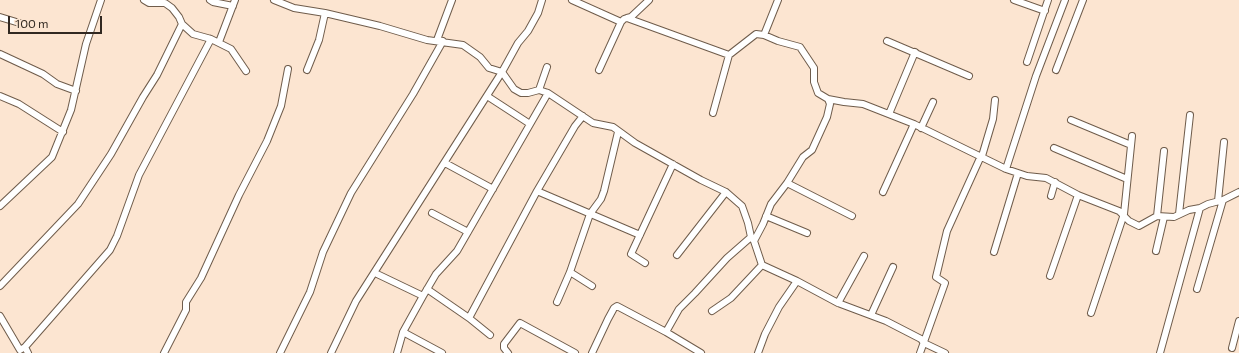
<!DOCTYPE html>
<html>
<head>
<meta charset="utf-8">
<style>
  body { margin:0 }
  #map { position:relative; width:1239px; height:353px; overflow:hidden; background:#fce5d1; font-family:Commissioner,sans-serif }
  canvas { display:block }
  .scale { position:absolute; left:8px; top:16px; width:94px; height:18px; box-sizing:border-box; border:2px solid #312821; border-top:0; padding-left:5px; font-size:12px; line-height:14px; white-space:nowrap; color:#312821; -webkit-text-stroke:3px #fce5d1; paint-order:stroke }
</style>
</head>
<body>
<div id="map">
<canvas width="1239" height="353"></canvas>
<div class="scale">100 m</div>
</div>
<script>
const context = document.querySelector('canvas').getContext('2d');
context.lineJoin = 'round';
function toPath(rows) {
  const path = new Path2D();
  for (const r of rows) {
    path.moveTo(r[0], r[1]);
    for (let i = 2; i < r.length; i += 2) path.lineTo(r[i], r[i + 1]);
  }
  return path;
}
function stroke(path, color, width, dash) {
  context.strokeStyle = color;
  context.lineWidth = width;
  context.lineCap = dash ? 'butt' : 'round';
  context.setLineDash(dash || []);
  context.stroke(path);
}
const street = toPath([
  [144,0,149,3,165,3,172,8,179,17,182,24,193,34,211,39,231,49,246,71],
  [210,0,213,2,233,6],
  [274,0,294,8,325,13,380,26,427,40,463,45,480,57,489,68,502,72,514,89,521,93,528,93,539,90,548,93,593,123,613,127,635,143,701,180,726,192,742,206,748,223,751,237,754,241,762,265,797,281,838,303,886,321,921,339,924,343,945,353],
  [572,0,621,22],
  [1014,0,1045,11],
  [0,17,23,24],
  [627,18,631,17,649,0],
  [764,35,778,0],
  [887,41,969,76],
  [219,42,235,0],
  [0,54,43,74,57,84,76,91],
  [1027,62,1048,0],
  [307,70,319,40,325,13],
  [599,70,621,22,624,19,627,18,729,55,756,34,764,35,778,41,800,47,814,68,814,82,818,93,828,99,844,102,863,104,914,124,1006,169,1027,176,1046,178,1078,195,1119,211,1129,221,1139,226,1157,216,1174,217,1189,210,1200,208,1208,204,1223,200,1239,192],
  [1056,70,1083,0],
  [539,90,547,67],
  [0,96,19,104,63,132],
  [487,96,530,124],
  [713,113,729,55],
  [889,114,915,52],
  [1071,120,1131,145],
  [921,128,933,102],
  [1054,148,1127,179],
  [982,156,993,119,995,100],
  [445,163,493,189],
  [1006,169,1036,76,1065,0],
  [787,183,852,216],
  [537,191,640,235],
  [883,192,914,124],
  [1051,196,1055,182],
  [1218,201,1224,142],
  [0,206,52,157,71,110,86,44,101,0],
  [432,213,468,232],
  [1179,214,1190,115],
  [766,216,807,233],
  [1157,216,1164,151],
  [754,241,763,224,771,204,787,183,803,157,812,150,827,117,830,104,828,99],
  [1156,251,1164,217],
  [994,252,1018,173],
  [677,255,726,192],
  [645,263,631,254,673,164],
  [570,272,592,286],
  [375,273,423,296],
  [1050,276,1078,195],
  [0,286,78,204,111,154,143,97,157,75,182,24],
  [427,289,469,318,490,335],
  [1197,289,1223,200],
  [557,302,570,272,590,214,601,199,604,191,618,132],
  [838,303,864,256],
  [712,311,731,298,762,265],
  [1091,313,1124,214,1132,136],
  [871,315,893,267],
  [0,316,20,350,25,347,28,353],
  [469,318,537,191,575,126,583,116],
  [403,332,442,353],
  [666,332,679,309,695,293,727,258,751,237],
  [25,347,110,250,117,236,139,175,211,39],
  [1232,348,1239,321],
  [164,353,186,310,186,302,201,278,239,195,267,141,281,106,288,69],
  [280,353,310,292,323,252,351,193,413,94,443,41,437,40,452,0],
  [331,353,356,301,502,72,518,43,528,31,538,13,542,0],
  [397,353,403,332,423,296,436,274,457,251,548,93],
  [508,353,504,348,504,344,520,323,575,353],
  [592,353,608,319,614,308,617,306,666,332,701,353],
  [758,353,765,334,779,307,797,281],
  [920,353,945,283,936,277,947,231,981,156],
  [1160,353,1200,208]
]);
stroke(street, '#6f5c4b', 8);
stroke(street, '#fff', 6);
</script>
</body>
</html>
